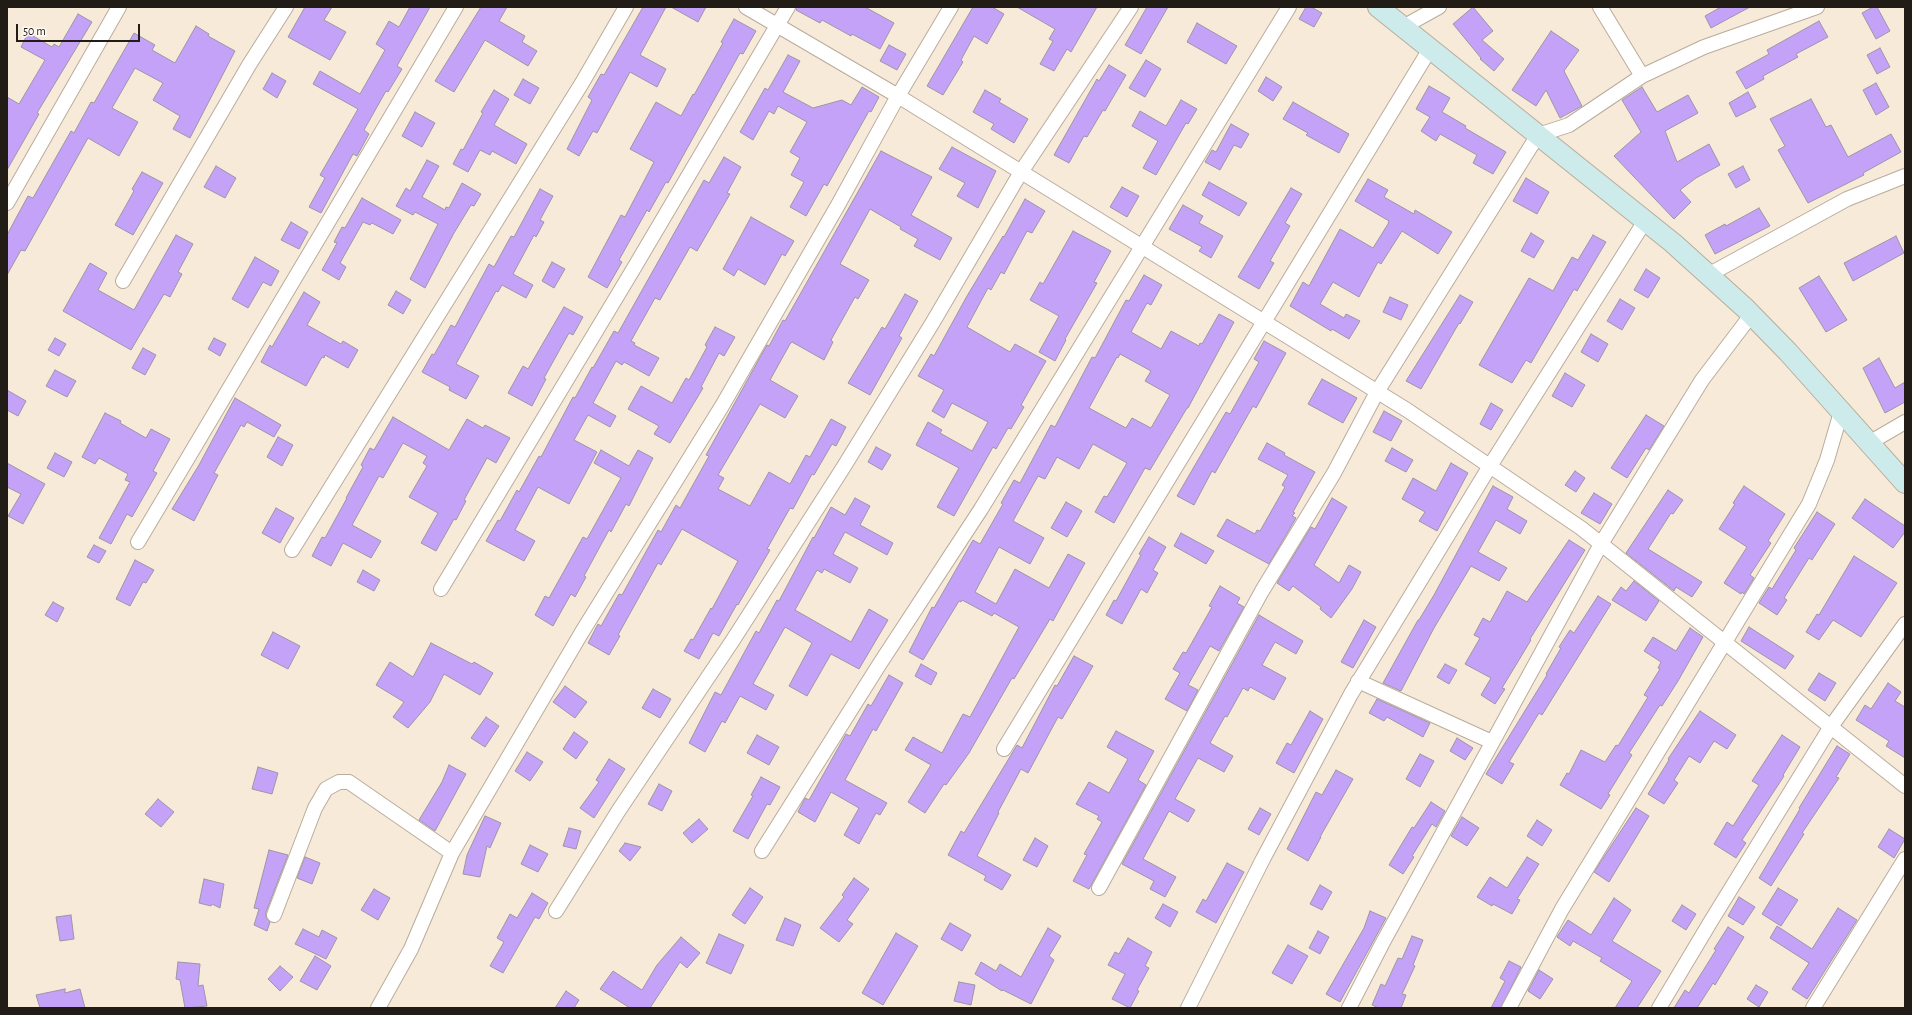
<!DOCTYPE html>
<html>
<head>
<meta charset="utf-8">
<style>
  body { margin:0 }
  #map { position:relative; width:1912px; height:1015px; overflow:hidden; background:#f8ead9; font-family:"Alegreya Sans",sans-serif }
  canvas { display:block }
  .frame { position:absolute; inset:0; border:8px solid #211c16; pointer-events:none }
  .scale { position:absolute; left:16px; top:24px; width:124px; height:18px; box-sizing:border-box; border:2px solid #211c16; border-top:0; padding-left:5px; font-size:12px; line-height:14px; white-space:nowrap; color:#211c16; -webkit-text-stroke:3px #fef9f2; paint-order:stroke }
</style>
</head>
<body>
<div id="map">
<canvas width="1912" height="1015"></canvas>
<div class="frame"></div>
<div class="scale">50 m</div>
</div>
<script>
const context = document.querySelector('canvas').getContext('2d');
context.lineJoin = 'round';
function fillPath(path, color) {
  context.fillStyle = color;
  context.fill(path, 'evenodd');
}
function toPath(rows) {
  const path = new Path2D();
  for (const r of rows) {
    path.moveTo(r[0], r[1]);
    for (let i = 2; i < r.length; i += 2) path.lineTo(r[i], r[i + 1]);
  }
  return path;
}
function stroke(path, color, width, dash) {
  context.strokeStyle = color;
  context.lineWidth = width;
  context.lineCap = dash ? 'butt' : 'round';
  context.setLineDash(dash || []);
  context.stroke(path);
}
const building = toPath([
  [305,7,332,7,324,20,346,32,330,60,288,37,305,7],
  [410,7,430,7,397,66,402,69,388,92,386,91,364,130,369,134,357,156,353,154,321,213,309,207,325,178,320,175,358,109,313,84,320,71,360,94,385,50,376,44,389,21,399,27,410,7],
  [481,7,507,7,499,21,525,36,522,42,537,51,528,66,485,40,454,92,435,81,481,7],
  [643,7,666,7,640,55,666,69,657,87,630,72,597,133,593,131,579,156,567,149,592,100,588,97,601,74,604,75,643,7],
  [671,7,706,7,698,22,671,7],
  [796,7,865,7,894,23,880,49,852,34,851,36,822,20,820,23,796,10,796,7],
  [973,7,992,7,1004,14,987,44,974,36,961,60,963,62,943,95,927,86,973,7],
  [1017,7,1097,7,1071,52,1067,49,1054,71,1040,64,1053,41,1049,39,1055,29,1017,7],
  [1147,7,1168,7,1141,54,1125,45,1147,7],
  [1306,7,1311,7,1322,13,1314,27,1299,19,1306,7],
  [1473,7,1493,31,1482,40,1504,59,1494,71,1480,59,1481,58,1453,24,1473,7],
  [1721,7,1750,7,1711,28,1705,16,1721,7],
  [1873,7,1877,7,1890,31,1876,39,1862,13,1873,7],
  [78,14,92,22,37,113,39,114,7,170,7,97,19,104,45,60,21,47,28,33,52,47,54,44,59,47,78,14],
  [734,19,756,31,743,54,740,53,668,183,666,182,649,212,647,210,619,260,622,262,607,288,588,277,621,215,625,217,654,162,630,149,656,102,681,116,693,94,694,95,723,43,721,42,734,19],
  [1819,21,1828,37,1796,54,1798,57,1763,76,1764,79,1746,89,1736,72,1769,54,1767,50,1819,21],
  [1197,23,1237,46,1226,64,1187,42,1197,23],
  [196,26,209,34,208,36,235,51,190,138,173,129,180,116,153,100,163,83,135,68,112,108,138,122,119,156,88,138,25,251,21,250,7,275,7,235,16,218,28,196,33,198,71,131,74,133,91,102,94,103,134,33,155,45,152,50,175,63,196,26],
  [1551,31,1579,50,1564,71,1582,106,1560,118,1546,90,1536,106,1512,90,1551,31],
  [889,45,906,54,897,70,880,61,889,45],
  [1880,48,1890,67,1877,74,1867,55,1880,48],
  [788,55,800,61,783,92,813,108,842,100,851,105,862,87,879,97,871,112,869,111,827,186,824,184,806,216,790,207,804,182,791,175,800,158,790,152,807,122,778,106,774,114,769,111,753,140,740,132,765,88,768,90,788,55],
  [1146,60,1161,69,1145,97,1129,88,1146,60],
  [1109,65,1126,75,1105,111,1103,110,1087,137,1084,136,1069,163,1054,155,1097,79,1099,81,1109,65],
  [272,73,286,81,277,98,263,89,272,73],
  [1266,77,1282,87,1273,101,1258,91,1266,77],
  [523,79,539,88,530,104,514,95,523,79],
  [1876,83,1889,107,1876,115,1863,90,1876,83],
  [1429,86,1450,98,1442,112,1466,126,1465,128,1506,152,1493,174,1473,163,1477,155,1440,134,1436,141,1421,131,1430,117,1416,109,1429,86],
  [1642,87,1657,112,1688,95,1698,113,1665,131,1677,162,1709,144,1720,165,1696,178,1680,190,1691,202,1674,219,1614,156,1641,132,1622,100,1642,87],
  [494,90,509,99,494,125,527,144,516,164,492,151,490,155,480,150,468,172,453,164,461,149,463,150,483,113,481,112,494,90],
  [985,90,1001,99,999,102,1028,119,1014,143,991,129,994,124,973,112,985,90],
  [1748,92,1756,107,1736,117,1729,103,1748,92],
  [1811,99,1826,127,1831,125,1848,157,1891,134,1901,152,1863,173,1864,175,1808,203,1778,150,1785,146,1770,119,1811,99],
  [1181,100,1197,109,1188,124,1186,123,1156,175,1143,168,1158,141,1132,126,1140,111,1166,126,1181,100],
  [1293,102,1349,134,1339,153,1306,135,1308,133,1283,119,1293,102],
  [415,112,435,123,422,147,402,136,415,112],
  [1231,124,1249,134,1241,148,1234,145,1220,170,1205,162,1212,150,1216,152,1231,124],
  [952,147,996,171,978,208,957,196,965,183,939,169,952,147],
  [881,151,932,177,911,215,952,238,940,260,914,246,918,239,900,229,901,227,870,209,840,264,869,280,858,299,855,297,831,340,833,342,824,360,792,342,790,344,770,380,798,396,785,418,760,404,718,475,724,478,718,489,750,506,769,472,790,484,806,455,810,457,831,419,846,427,836,446,832,444,814,475,812,474,793,509,790,508,767,549,770,550,738,605,737,604,719,636,713,633,699,659,684,651,691,639,693,640,711,608,712,609,738,561,682,529,661,565,658,563,618,635,620,636,609,655,588,643,598,624,601,626,619,594,622,595,658,530,661,532,676,505,680,508,709,456,706,455,758,361,767,345,769,346,783,320,785,321,881,151],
  [724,157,741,167,727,193,730,194,697,251,690,247,660,300,655,298,631,341,635,343,634,345,659,358,649,376,624,362,622,365,616,361,593,403,616,416,610,427,588,415,574,440,597,452,569,504,538,487,515,530,535,541,524,561,486,541,498,520,500,521,517,490,519,492,539,456,541,457,573,397,575,398,592,367,593,368,614,331,618,333,704,180,709,183,724,157],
  [427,160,439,166,422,197,445,210,446,207,449,208,462,183,481,194,474,206,471,205,454,233,425,288,410,279,438,224,415,212,413,215,396,206,406,188,410,191,427,160],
  [216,166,236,178,225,198,204,187,216,166],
  [1743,166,1750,180,1736,188,1728,174,1743,166],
  [142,172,163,183,133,235,115,225,134,191,132,189,142,172],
  [1526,178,1549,192,1537,214,1513,201,1526,178],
  [1368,179,1388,190,1384,197,1414,214,1415,210,1452,232,1438,254,1402,231,1381,264,1378,262,1359,297,1333,282,1320,304,1344,318,1346,314,1360,321,1349,339,1332,329,1331,331,1290,306,1303,282,1309,286,1340,229,1373,248,1388,224,1389,221,1355,201,1368,179],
  [1209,182,1247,203,1239,216,1202,195,1209,182],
  [1122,187,1139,196,1127,217,1110,207,1122,187],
  [1291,188,1302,194,1285,223,1290,226,1270,261,1274,263,1259,289,1238,277,1291,188],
  [540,189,553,196,540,220,544,222,536,237,534,235,513,274,533,285,526,298,502,285,498,292,496,291,456,364,479,376,466,399,449,390,450,387,422,372,432,354,434,355,451,325,455,327,489,264,494,267,511,236,514,237,540,189],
  [362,198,401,220,393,234,372,223,370,225,363,222,340,263,346,267,339,280,322,270,337,243,334,242,342,227,345,228,362,198],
  [1025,199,1045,211,1032,233,1027,231,1004,274,1001,272,991,290,988,288,967,327,1010,352,1015,344,1046,361,1021,405,1024,407,1011,429,1008,428,996,449,993,447,954,516,937,507,959,468,916,445,928,422,942,430,940,433,972,451,988,422,952,403,944,418,932,411,944,390,918,376,931,354,934,356,967,296,1003,236,1004,237,1025,199],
  [1183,205,1203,216,1199,223,1223,236,1211,258,1199,251,1202,247,1169,229,1183,205],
  [1759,208,1770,226,1715,254,1705,235,1725,224,1726,226,1759,208],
  [751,217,794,241,785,256,782,254,765,285,738,269,734,276,723,269,751,217],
  [291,222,308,232,299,249,281,240,291,222],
  [1073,231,1111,251,1094,282,1097,283,1065,339,1066,340,1055,361,1039,352,1059,316,1030,300,1040,282,1043,284,1073,231],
  [1531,233,1544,241,1534,258,1521,251,1531,233],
  [176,235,193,244,178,272,182,274,170,297,164,294,131,350,63,311,90,263,107,273,98,290,134,310,176,235],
  [1593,235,1606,242,1577,291,1574,289,1531,363,1526,360,1512,383,1479,365,1529,278,1553,291,1572,257,1578,260,1593,235],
  [1896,236,1904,253,1853,281,1844,263,1896,236],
  [255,257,279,271,271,286,263,282,248,308,232,299,255,257],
  [552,262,565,269,554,288,542,281,552,262],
  [1646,269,1660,278,1648,298,1634,290,1646,269],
  [1144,275,1162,285,1151,305,1147,303,1131,332,1161,349,1171,331,1199,346,1200,343,1202,344,1219,314,1234,322,1188,408,1187,408,1150,470,1145,468,1114,523,1095,512,1104,496,1107,497,1127,463,1093,444,1079,469,1057,457,1045,479,1038,476,1013,521,1044,538,1030,564,999,547,975,592,996,604,1015,569,1049,588,1068,554,1085,563,1053,621,1050,619,1014,679,1012,678,969,753,946,785,944,784,925,813,908,802,931,765,905,750,913,737,942,753,963,714,970,717,1019,627,994,613,992,616,962,600,961,602,959,601,923,660,909,652,932,607,934,608,973,540,980,544,1003,504,1001,503,1014,480,1020,483,1051,425,1055,427,1092,357,1095,358,1126,300,1129,301,1144,275],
  [1120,354,1151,371,1145,381,1170,395,1151,428,1132,418,1126,428,1089,408,1117,357,1118,358,1120,354],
  [1819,276,1847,320,1826,332,1799,288,1819,276],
  [396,291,411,300,403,314,388,305,396,291],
  [304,292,320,302,307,325,341,344,343,341,358,350,348,368,325,355,324,358,322,357,306,386,261,362,270,345,272,347,304,292],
  [905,294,918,301,899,336,902,338,870,395,848,383,882,327,885,329,905,294],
  [1460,295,1473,302,1460,324,1459,323,1421,389,1406,381,1460,295],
  [1390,297,1408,305,1401,320,1383,312,1390,297],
  [1620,299,1635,308,1622,330,1607,321,1620,299],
  [564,307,583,317,573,335,569,333,544,378,546,379,532,406,508,393,523,366,528,369,564,307],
  [715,327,735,337,724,356,719,353,701,387,703,388,670,443,654,434,659,426,628,409,641,386,672,403,686,378,689,380,707,347,705,345,715,327],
  [1591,334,1608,344,1598,362,1581,352,1591,334],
  [55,338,66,344,59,356,48,350,55,338],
  [214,338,226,344,220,356,208,349,214,338],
  [1264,341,1286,353,1256,408,1253,406,1215,473,1212,471,1194,505,1177,496,1226,412,1230,414,1259,362,1254,359,1264,341],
  [143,348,156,355,145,375,132,368,143,348],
  [1879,358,1895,388,1905,382,1905,402,1885,413,1863,368,1879,358],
  [55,370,76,381,67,397,46,386,55,370],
  [1565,373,1585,385,1572,407,1552,396,1565,373],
  [1322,379,1357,398,1343,423,1308,404,1322,379],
  [7,390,26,401,18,416,7,410,7,390],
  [235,398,281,425,274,437,247,422,244,427,241,425,214,473,218,475,194,521,172,509,199,465,235,398],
  [1491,403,1503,410,1491,430,1480,424,1491,403],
  [1384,411,1402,421,1391,441,1373,432,1384,411],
  [105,413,121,421,120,423,146,438,151,429,170,439,153,471,157,473,132,517,127,514,111,544,99,538,130,482,125,480,128,474,99,458,95,464,82,457,105,413],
  [1646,415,1664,426,1649,450,1646,448,1627,478,1611,468,1646,415],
  [393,417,449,450,467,419,483,428,485,425,510,438,496,463,487,458,464,500,466,501,456,520,454,519,436,551,421,543,438,513,409,497,427,466,423,463,427,456,403,443,383,478,379,476,352,525,381,541,371,558,343,543,331,566,312,556,322,537,325,538,347,498,346,498,363,467,361,465,370,448,374,450,393,417],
  [278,437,293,445,282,466,267,457,278,437],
  [1267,443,1285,453,1284,455,1315,472,1293,512,1295,513,1292,516,1296,518,1269,564,1217,536,1227,519,1255,534,1257,530,1260,531,1285,487,1282,485,1288,475,1258,459,1267,443],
  [876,447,891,455,882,470,868,462,876,447],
  [1392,448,1413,460,1406,472,1385,461,1392,448],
  [601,450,629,466,638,450,653,458,629,506,626,504,611,532,609,530,584,576,586,577,575,597,571,594,553,626,535,615,545,596,549,598,583,537,587,539,621,478,594,463,601,450],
  [55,453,72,462,64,477,47,468,55,453],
  [7,463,45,484,23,524,8,516,21,494,7,487,7,463],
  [1451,463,1468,473,1437,531,1419,521,1425,512,1402,499,1413,478,1436,491,1451,463],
  [1575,471,1585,478,1576,492,1565,485,1575,471],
  [1493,486,1513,497,1507,509,1527,521,1520,534,1496,520,1478,552,1507,568,1499,581,1471,566,1434,628,1401,691,1383,683,1418,620,1419,620,1434,595,1493,486],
  [1744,486,1785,514,1768,541,1771,543,1750,575,1754,578,1744,594,1742,592,1741,594,1724,583,1747,547,1719,529,1735,504,1733,503,1744,486],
  [1668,490,1683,500,1673,514,1671,513,1648,549,1702,582,1692,597,1676,587,1674,591,1626,553,1668,490],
  [1594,493,1612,504,1600,524,1581,513,1594,493],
  [855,498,870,506,860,525,893,543,887,555,845,532,833,554,858,568,850,583,824,569,822,573,817,570,795,610,851,642,869,609,888,620,859,669,831,654,807,696,789,686,812,643,785,627,753,684,774,695,766,710,740,696,725,723,722,721,705,752,689,743,715,692,721,695,756,631,759,633,777,600,779,601,813,537,814,538,831,507,845,515,855,498],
  [1332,498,1347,507,1314,565,1339,583,1349,565,1361,572,1352,589,1331,618,1320,609,1321,607,1293,586,1289,591,1277,583,1311,527,1315,529,1332,498],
  [1865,499,1905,526,1905,532,1893,548,1852,518,1865,499],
  [1066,502,1082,511,1067,537,1051,528,1066,502],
  [276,508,294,518,280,543,262,533,276,508],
  [1817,512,1835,524,1812,560,1809,558,1784,598,1787,600,1777,615,1759,603,1769,587,1772,589,1796,550,1794,548,1817,512],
  [1181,533,1214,551,1206,564,1174,546,1181,533],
  [1149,537,1166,547,1153,570,1158,573,1147,593,1141,589,1122,624,1106,615,1114,600,1116,601,1141,555,1139,554,1149,537],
  [1569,540,1585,550,1530,639,1531,640,1502,688,1505,689,1495,704,1481,695,1491,678,1465,664,1480,638,1474,635,1483,618,1490,622,1507,591,1527,602,1569,540],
  [94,545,106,551,99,563,87,557,94,545],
  [1854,556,1897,583,1861,637,1833,620,1819,640,1806,632,1817,614,1819,615,1854,556],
  [135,560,154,570,146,583,143,582,130,606,116,599,135,560],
  [363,570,380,580,374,591,357,582,363,570],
  [1634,581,1659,601,1646,621,1612,600,1621,587,1626,591,1634,581],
  [1220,586,1240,598,1237,603,1244,607,1219,651,1210,646,1188,685,1198,690,1187,711,1165,699,1180,673,1173,669,1183,652,1186,653,1212,607,1209,606,1220,586],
  [1598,596,1611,604,1542,715,1539,713,1509,762,1514,764,1502,784,1486,774,1547,675,1546,674,1561,648,1559,647,1570,630,1574,633,1598,596],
  [53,602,64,608,57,622,45,615,53,602],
  [1259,615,1303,641,1296,654,1275,642,1262,665,1286,678,1274,700,1250,687,1248,691,1243,688,1227,717,1225,716,1210,743,1233,756,1224,772,1198,758,1175,799,1195,810,1188,822,1169,811,1143,859,1176,877,1165,897,1150,889,1154,881,1122,864,1259,615],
  [1364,620,1376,627,1353,668,1341,662,1364,620],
  [1749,627,1794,656,1785,669,1741,641,1749,627],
  [1690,628,1703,637,1678,681,1662,706,1660,705,1629,753,1632,755,1608,794,1610,795,1601,809,1560,785,1567,773,1569,774,1581,750,1605,762,1616,745,1618,746,1648,697,1644,695,1660,669,1658,668,1661,662,1644,651,1653,637,1676,651,1690,628],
  [273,632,300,646,288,669,261,655,273,632],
  [431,643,472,664,474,662,493,673,480,695,444,674,430,702,408,728,393,717,404,702,376,685,390,662,413,677,431,643],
  [1074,656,1093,666,1062,719,1058,717,1028,773,1021,769,998,812,999,813,977,856,1011,875,1002,890,984,880,986,876,948,855,961,831,964,833,1017,745,1022,748,1055,685,1057,686,1074,656],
  [921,664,937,673,931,685,915,676,921,664],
  [1445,664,1457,670,1449,684,1437,677,1445,664],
  [1819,673,1836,683,1825,701,1808,690,1819,673],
  [889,675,903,683,876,731,873,729,845,780,887,803,880,815,876,813,859,844,844,835,859,808,831,792,815,822,798,812,805,798,809,800,846,734,850,736,868,704,871,706,889,675],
  [1888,683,1901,692,1895,701,1905,707,1905,758,1886,746,1889,741,1856,720,1865,705,1871,709,1888,683],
  [565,686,587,702,575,718,553,702,565,686],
  [653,689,671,699,660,718,642,708,653,689],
  [1377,699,1430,723,1423,737,1387,717,1384,721,1369,713,1377,699],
  [1310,711,1323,719,1294,773,1276,763,1287,743,1291,745,1310,711],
  [1700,711,1736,735,1727,749,1714,741,1700,763,1689,756,1674,780,1678,783,1664,804,1648,794,1669,760,1668,759,1700,711],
  [486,717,499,726,485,747,471,738,486,717],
  [1116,731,1154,751,1138,780,1146,785,1089,889,1073,881,1087,855,1084,854,1102,822,1097,819,1099,816,1076,804,1089,782,1109,793,1128,759,1107,747,1116,731],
  [574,732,588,742,576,759,563,749,574,732],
  [757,735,779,747,769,765,747,753,757,735],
  [1782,735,1800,747,1783,775,1784,776,1742,840,1746,843,1736,858,1714,844,1727,822,1733,826,1759,785,1752,781,1782,735],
  [1457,738,1473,748,1465,760,1450,751,1457,738],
  [1837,746,1850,754,1836,777,1839,778,1802,833,1804,834,1771,886,1759,878,1800,809,1799,808,1837,746],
  [527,752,543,762,530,781,515,771,527,752],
  [1420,754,1434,761,1420,787,1406,779,1420,754],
  [609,759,625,769,594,818,580,808,599,782,596,780,609,759],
  [449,765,466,774,435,831,419,820,442,782,449,765],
  [258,767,278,773,272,794,252,789,258,767],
  [1336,770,1353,779,1320,837,1321,837,1308,861,1287,849,1316,792,1322,795,1336,770],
  [761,777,780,787,770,805,767,804,748,839,733,831,753,796,751,795,761,777],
  [659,784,672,791,662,811,648,804,659,784],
  [158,799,174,812,161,827,145,814,158,799],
  [1431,802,1445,811,1436,827,1432,824,1412,856,1414,857,1403,874,1389,865,1412,827,1414,828,1431,802],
  [1260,808,1271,814,1259,835,1248,829,1260,808],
  [1636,808,1649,816,1609,882,1594,872,1636,808],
  [485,816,501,823,490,848,487,846,480,877,463,874,467,855,485,816],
  [1462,817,1479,828,1467,846,1451,836,1462,817],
  [699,819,708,829,692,843,683,833,699,819],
  [1537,820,1552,830,1542,846,1527,836,1537,820],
  [569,828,581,831,576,849,563,846,569,828],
  [1889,829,1905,839,1894,858,1878,847,1889,829],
  [1035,838,1048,846,1037,867,1023,860,1035,838],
  [625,843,641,847,630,861,619,851,625,843],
  [530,845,548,854,538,872,521,864,530,845],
  [269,850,288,855,266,912,266,917,270,922,267,931,254,925,259,909,254,908,269,850],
  [305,857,320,863,312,884,297,878,305,857],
  [1527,857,1539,864,1517,899,1520,900,1512,914,1493,904,1492,906,1477,897,1490,877,1507,888,1527,857],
  [1227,863,1244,872,1216,923,1196,912,1203,899,1206,901,1227,863],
  [854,878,869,889,847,920,853,924,839,942,820,928,844,897,842,895,854,878],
  [204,879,224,884,220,908,212,904,211,906,199,903,204,879],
  [1320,885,1332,892,1322,910,1310,904,1320,885],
  [750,888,763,897,745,924,732,915,750,888],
  [1778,888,1798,900,1781,926,1762,914,1778,888],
  [374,889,390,898,378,920,361,910,374,889],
  [532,893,548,903,539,919,535,917,503,973,490,966,504,942,497,938,510,914,517,918,532,893],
  [1739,897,1755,907,1743,925,1728,916,1739,897],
  [1614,898,1631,910,1612,941,1661,971,1637,1008,1615,1008,1632,981,1600,961,1602,958,1573,941,1570,946,1557,937,1568,920,1591,935,1614,898],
  [1163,904,1178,912,1170,927,1155,918,1163,904],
  [1682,905,1696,914,1686,930,1672,921,1682,905],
  [1838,908,1857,920,1807,999,1792,989,1809,963,1770,938,1777,926,1812,949,1838,908],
  [1370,911,1386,918,1340,1002,1326,994,1364,928,1370,911],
  [71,915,74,939,60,941,56,917,71,915],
  [785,918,801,925,793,946,776,940,785,918],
  [950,923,971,935,962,951,941,939,950,923],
  [1728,927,1744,937,1715,985,1713,983,1697,1008,1674,1008,1685,990,1689,993,1716,950,1714,949,1728,927],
  [1048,928,1061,936,1049,956,1054,960,1031,1004,1003,990,1002,991,975,974,981,962,996,971,1000,964,1021,977,1048,928],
  [303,929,319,937,322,930,337,938,326,959,295,944,303,929],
  [1318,931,1329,937,1320,954,1309,948,1318,931],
  [896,933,918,946,883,1005,862,993,896,933],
  [719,934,744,945,731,974,706,963,719,934],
  [1412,936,1423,940,1413,965,1415,966,1402,994,1406,995,1401,1008,1379,1008,1372,1005,1381,984,1385,986,1398,958,1402,959,1412,936],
  [681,937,700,953,687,968,680,962,650,1008,630,1008,600,989,613,971,642,990,657,965,681,937],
  [1128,938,1152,952,1145,966,1149,968,1137,990,1139,991,1130,1008,1112,999,1125,974,1108,965,1115,952,1119,954,1128,938],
  [1288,945,1308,956,1292,984,1272,973,1288,945],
  [315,956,331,966,317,990,300,981,315,956],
  [1509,961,1521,967,1501,1008,1491,1008,1505,981,1500,978,1509,961],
  [178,962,200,964,198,986,203,985,207,1006,185,1008,180,980,176,979,178,962],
  [280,966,293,977,280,991,268,979,280,966],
  [1539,970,1553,979,1540,999,1528,991,1539,970],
  [959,982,975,985,971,1005,954,1001,959,982],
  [1756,985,1768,992,1759,1007,1747,999,1756,985],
  [65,989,65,993,80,989,85,1008,40,1008,36,995,65,989],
  [566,991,579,1000,574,1008,555,1008,566,991]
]);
const minor = toPath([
  [746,7,898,96,1407,410,1581,528,1905,786],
  [1600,7,1642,76],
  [1403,27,1439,7],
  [7,203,119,7],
  [1708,275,1847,199,1905,176],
  [123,281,249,65,286,7],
  [1869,443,1905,422],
  [138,542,456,7],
  [292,550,582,83,626,7],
  [441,589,634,268,788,7],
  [1358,681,1492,742],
  [1004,749,1430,49],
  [762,851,879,665,981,509,1289,7],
  [1099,888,1262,591,1334,473,1377,392,1538,135,1569,125,1642,76,1704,47,1817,7],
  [556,911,619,810,733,640,843,468,933,322,1021,172,1131,7],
  [274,915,315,808,326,789,339,782,349,782,452,853],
  [378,1008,411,949,452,853,582,632,722,406,838,205,898,96,951,7],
  [1188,1008,1263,859,1351,694,1490,466,1645,221],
  [1349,1008,1382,944,1601,544,1702,380,1752,314],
  [1509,1008,1562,909,1809,504,1827,460,1841,412],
  [1659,1008,1711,921,1830,728,1905,624],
  [1813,1008,1905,859]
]);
const secondary = toPath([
  [1378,7,1673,243,1745,308,1788,352,1905,483]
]);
fillPath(building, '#c4a2f7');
stroke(building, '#9c95a7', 1);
stroke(minor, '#b9ac9c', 16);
stroke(secondary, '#b9ac9c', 22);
stroke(minor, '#fff', 14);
stroke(secondary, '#cdebea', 20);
</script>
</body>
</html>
